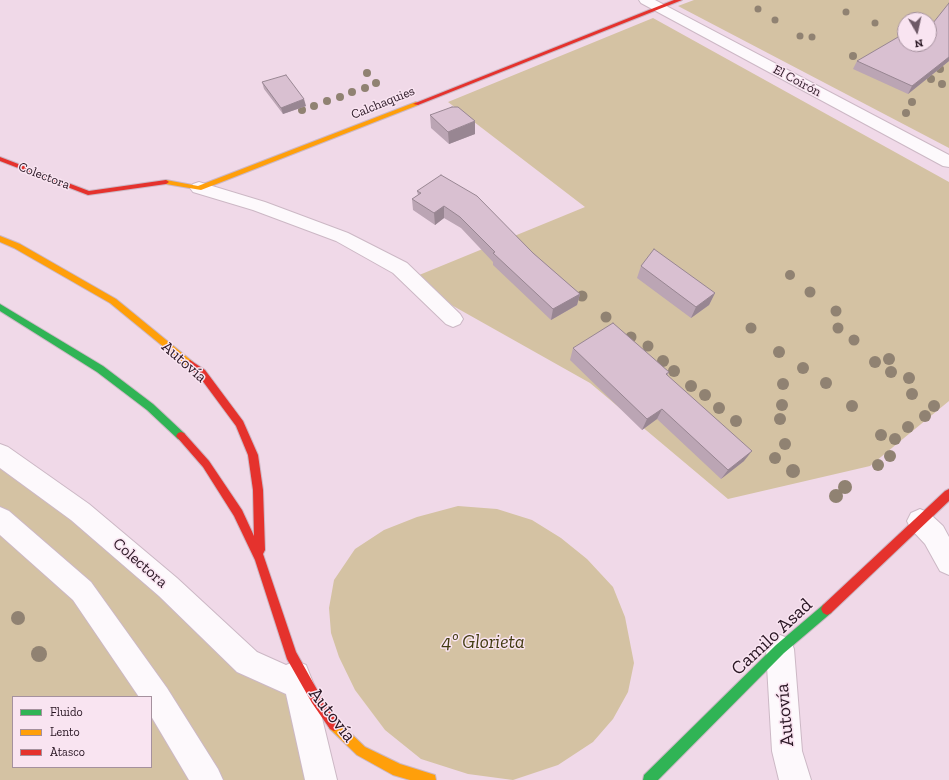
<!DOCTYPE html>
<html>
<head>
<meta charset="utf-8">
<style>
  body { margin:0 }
  #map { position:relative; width:949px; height:780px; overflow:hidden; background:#f0d9e8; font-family:"Zilla Slab",serif }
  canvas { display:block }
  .legend { position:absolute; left:12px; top:696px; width:140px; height:72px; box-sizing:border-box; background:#f9e4f1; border:1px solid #a5919e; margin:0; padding:5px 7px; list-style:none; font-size:12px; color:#281522 }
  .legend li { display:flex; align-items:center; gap:8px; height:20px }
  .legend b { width:20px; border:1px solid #a5919e }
  .north { position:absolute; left:897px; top:12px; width:40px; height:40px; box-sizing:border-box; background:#f9e4f1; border:1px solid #a5919e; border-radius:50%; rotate:171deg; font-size:11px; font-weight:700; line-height:16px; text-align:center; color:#281522 }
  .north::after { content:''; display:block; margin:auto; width:14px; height:18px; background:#6e5a67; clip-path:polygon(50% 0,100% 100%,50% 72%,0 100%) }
</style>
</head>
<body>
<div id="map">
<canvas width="949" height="780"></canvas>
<ul class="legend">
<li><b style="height:5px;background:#30b455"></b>Fluido</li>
<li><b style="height:5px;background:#ff9f0a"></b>Lento</li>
<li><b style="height:5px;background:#e5322d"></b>Atasco</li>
</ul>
<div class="north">N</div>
</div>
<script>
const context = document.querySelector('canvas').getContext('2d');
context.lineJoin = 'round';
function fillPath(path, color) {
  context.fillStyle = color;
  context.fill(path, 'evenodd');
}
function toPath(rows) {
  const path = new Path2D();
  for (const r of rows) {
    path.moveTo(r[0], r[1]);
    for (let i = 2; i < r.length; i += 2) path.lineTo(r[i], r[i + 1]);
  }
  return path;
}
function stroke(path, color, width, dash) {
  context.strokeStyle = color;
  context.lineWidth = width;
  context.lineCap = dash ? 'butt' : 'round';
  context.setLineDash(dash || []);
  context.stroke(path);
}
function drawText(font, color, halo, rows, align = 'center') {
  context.font = font + ' "Zilla Slab",serif';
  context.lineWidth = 3;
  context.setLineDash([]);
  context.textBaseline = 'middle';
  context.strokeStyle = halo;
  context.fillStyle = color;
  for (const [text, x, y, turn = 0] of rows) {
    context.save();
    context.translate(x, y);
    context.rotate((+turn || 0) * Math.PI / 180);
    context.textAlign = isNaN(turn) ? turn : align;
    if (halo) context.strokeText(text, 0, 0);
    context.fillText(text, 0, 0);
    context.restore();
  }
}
const green = toPath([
  [694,0,949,0,949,148,678,6],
  [905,20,929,20,929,44,905,44],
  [653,18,949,182,949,401,870,466,728,499,590,383,407,280,585,207,448,102],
  [0,454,276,674,305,726,307,780,0,780],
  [13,697,151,697,151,767,13,767],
  [458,506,497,509,532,520,561,538,587,559,613,587,625,617,634,663,628,692,613,719,593,742,558,765,513,780,468,774,421,759,385,730,355,690,339,657,331,633,329,608,334,580,355,549,384,530,417,517]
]);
const street = toPath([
  [639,0,655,0,949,155,949,167,943,166,641,3,639,0],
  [199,182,265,202,348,233,407,263,460,314,463,319,460,324,453,327,446,324,393,273,336,241,253,210,193,192,190,188,193,184,199,182],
  [0,444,8,447,89,504,177,578,257,652,286,665,296,661,306,665,314,685,337,780,305,780,286,694,237,672,159,596,71,520,0,468,0,444],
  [0,507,9,511,91,582,167,688,218,769,223,780,189,780,151,716,151,697,139,697,73,600,0,535,0,507],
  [920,509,929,513,943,526,949,537,949,575,940,571,925,544,911,529,907,521,911,513,920,509],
  [780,635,790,639,794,649,802,751,811,780,779,780,772,751,766,649,770,639,780,635]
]);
const fast = toPath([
  [0,304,103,366,153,404,184,433,186,436,184,439,181,440,178,439,147,410,97,372,0,311,0,304],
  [827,603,831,605,833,609,831,613,784,653,658,780,643,780,644,775,776,645,823,605,827,603]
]);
const slow = toPath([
  [416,102,419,104,418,105,201,190,166,184,163,182,166,180,198,186,416,102],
  [0,236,20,244,116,299,193,362,194,364,193,366,187,366,110,303,14,248,0,242,0,236],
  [334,719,338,721,365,747,400,764,435,775,436,780,410,780,393,775,357,755,330,729,328,725,330,721,334,719]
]);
const jam = toPath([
  [674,0,682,0,418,105,413,104,674,0],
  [0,157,89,191,166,180,169,182,166,184,88,195,0,161,0,157],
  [190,360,205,370,243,421,258,455,263,490,265,550,263,554,296,652,320,695,340,725,338,729,334,731,330,729,312,703,287,659,255,560,234,516,203,467,176,436,178,433,181,432,184,433,209,461,242,510,254,536,253,490,248,455,236,426,199,376,187,366,186,364,187,362,190,360],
  [949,489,949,501,831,613,827,615,823,613,821,609,823,605,945,491,949,489]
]);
const trees = [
  [758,9,3.5],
  [846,12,3.5],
  [775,20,3.5],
  [875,23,3.5],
  [800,36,3.5],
  [812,37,3.5],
  [853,56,4],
  [940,69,4],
  [367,73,4],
  [931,79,4],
  [376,83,4],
  [942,84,4],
  [365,88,4],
  [352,92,4],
  [340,97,4],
  [327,101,4],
  [912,102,4],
  [314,106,4],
  [302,110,4],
  [906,113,4],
  [790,275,5],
  [810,292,5.5],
  [582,296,5.5],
  [836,311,5.5],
  [606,317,5.5],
  [751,328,5.5],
  [838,328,5.5],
  [631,337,5.5],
  [854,340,5.5],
  [648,346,5.5],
  [779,352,6],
  [889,359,6],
  [663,361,6],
  [875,362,6],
  [803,368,6],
  [674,371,6],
  [891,372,6],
  [909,378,6],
  [826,383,6],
  [783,384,6],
  [691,386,6],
  [912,394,6],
  [705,395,6],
  [782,405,6],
  [852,406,6],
  [934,406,6],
  [719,408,6],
  [925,416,6],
  [780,419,6],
  [736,421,6],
  [908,427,6],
  [881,435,6],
  [895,439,6],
  [785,444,6],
  [890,456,6],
  [775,458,6],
  [878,465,6],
  [793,471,7],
  [845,487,7],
  [836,496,7],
  [18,618,7],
  [39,654,8]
];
const wall = toPath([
  [949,3,949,61,908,94,853,69,857,61,929,44],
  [262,82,306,106,283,114,264,89],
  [430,115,475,134,449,144,431,128],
  [417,191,533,253,580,294,577,305,551,320,493,265,493,262,461,228,444,218,435,225,413,210,412,199,418,195],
  [641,266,715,293,709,305,691,318,637,278],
  [573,348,669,372,667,376,744,461,721,479,657,419,642,430,570,360]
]);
const shadedWall = toPath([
  [949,57,949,61,908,94,912,86],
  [304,99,306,106,283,114,281,108],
  [475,121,475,134,449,144,448,132],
  [444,206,444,218,435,225,434,213],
  [715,293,709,305,691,318,696,307],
  [580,294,577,305,551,320,553,309],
  [662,409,657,419,642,430,647,419],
  [752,451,744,461,721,479,728,470]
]);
const building = toPath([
  [949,3,949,57,912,86,857,61,905,33,905,44,929,44,929,28,949,3],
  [286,75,304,99,281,108,262,82,286,75],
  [452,107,458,107,475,121,448,132,430,115,452,107],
  [441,175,477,196,533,253,580,294,553,309,493,253,495,252,460,217,444,206,434,213,412,199,421,193,417,191,441,175],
  [654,249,715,293,696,307,641,266,654,249],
  [613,323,669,372,666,374,752,451,728,470,662,409,647,419,573,348,613,323]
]);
const farStreetnames = [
  ["El Coirón",797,81,28],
  ["Calchaquies",383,103,-22],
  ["Colectora",44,176,21]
];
const streetNames = [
  ["Autovía",184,362,41],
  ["Colectora",140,563,41]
];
const nearStreetnames = [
  ["Camilo Asad",772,637,-43],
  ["Autovía",332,715,52],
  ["Autovía",785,715,-95]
];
const nearParknames = [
  ["4º Glorieta",483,643]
];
fillPath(green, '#d4c2a3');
stroke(street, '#ccb8c5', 2);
stroke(fast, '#ccb8c5', 2);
stroke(slow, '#ccb8c5', 2);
stroke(jam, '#ccb8c5', 2);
fillPath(street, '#fdf9fc');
fillPath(fast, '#30b455');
fillPath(slow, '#ff9f0a');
fillPath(jam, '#e5322d');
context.fillStyle = '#908272';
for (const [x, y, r] of trees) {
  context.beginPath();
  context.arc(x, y, r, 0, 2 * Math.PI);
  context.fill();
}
fillPath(wall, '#bba5b4');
fillPath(shadedWall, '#988692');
fillPath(building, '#d9c0d1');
stroke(building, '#988692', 1);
drawText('13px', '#281522', '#f9e4f1', farStreetnames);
drawText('16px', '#281522', '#f9e4f1', streetNames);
drawText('19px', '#281522', '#f9e4f1', nearStreetnames);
drawText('italic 19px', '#423b12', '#f9e4f1', nearParknames);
</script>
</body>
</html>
